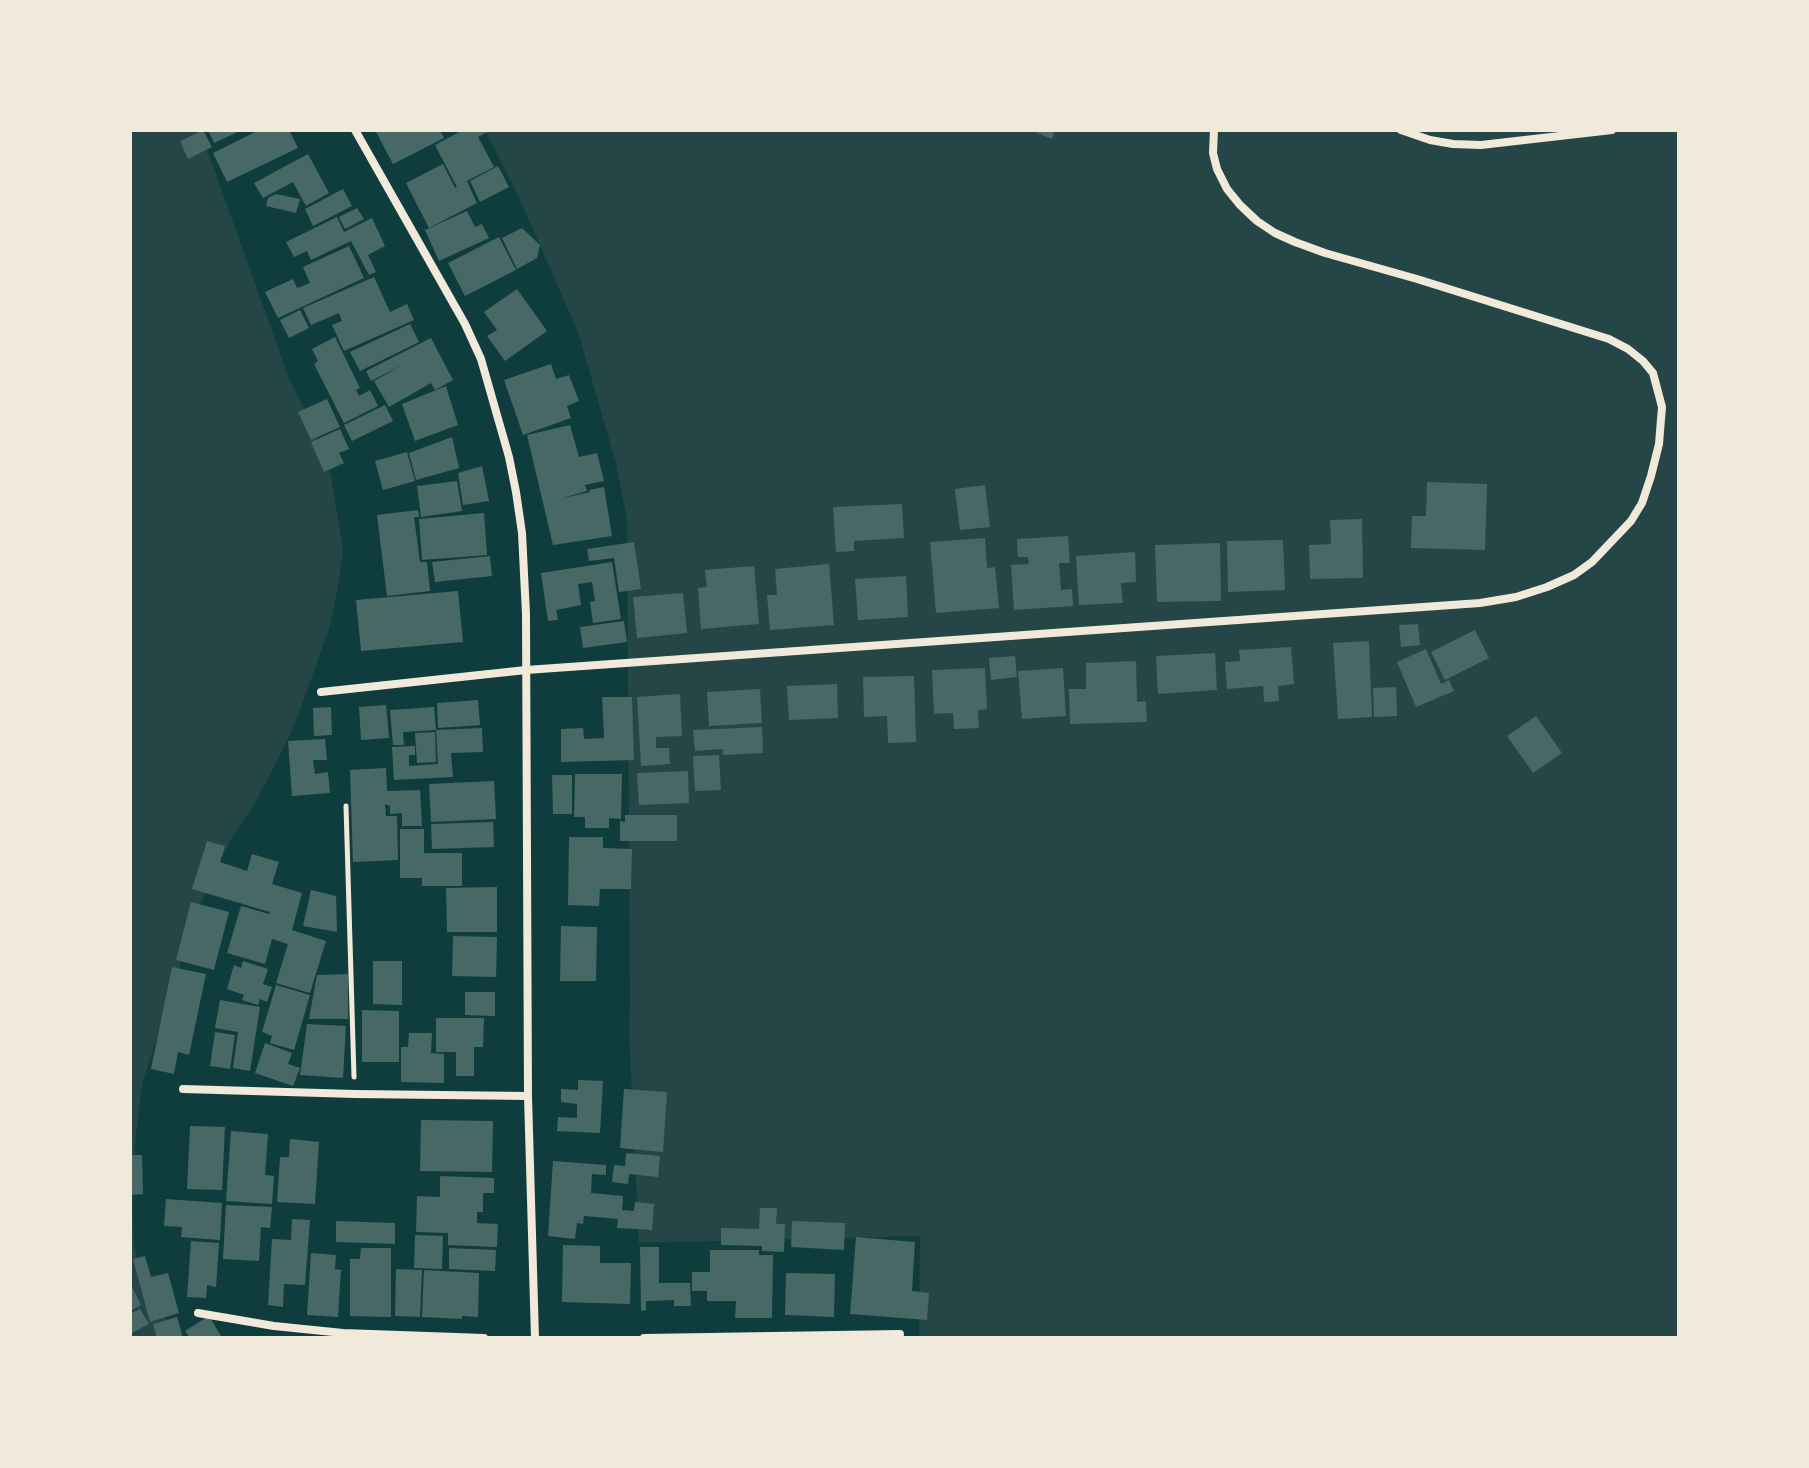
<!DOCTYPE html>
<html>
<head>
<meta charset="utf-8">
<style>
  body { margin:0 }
  #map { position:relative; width:1809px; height:1468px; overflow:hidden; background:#0f3d3e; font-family:"Archivo Narrow",sans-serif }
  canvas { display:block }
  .frame { position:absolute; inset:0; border:132px solid #f1e9da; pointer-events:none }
</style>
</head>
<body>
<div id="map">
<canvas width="1809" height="1468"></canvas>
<div class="frame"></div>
</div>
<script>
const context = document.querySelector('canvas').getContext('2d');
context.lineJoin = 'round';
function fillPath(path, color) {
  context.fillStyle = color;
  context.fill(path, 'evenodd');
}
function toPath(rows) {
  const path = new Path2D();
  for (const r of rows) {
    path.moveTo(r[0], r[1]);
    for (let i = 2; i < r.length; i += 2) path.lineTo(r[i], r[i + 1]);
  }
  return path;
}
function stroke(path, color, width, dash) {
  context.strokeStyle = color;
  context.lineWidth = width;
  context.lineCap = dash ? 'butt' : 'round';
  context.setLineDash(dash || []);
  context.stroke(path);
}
const green = toPath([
  [130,130,200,130,290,381,311,423,331,476,343,549,339,583,329,629,305,696,293,728,270,775,251,810,232,837,213,876,195,917,142,1084,135,1144,133,1207,134,1246,144,1286,171,1325,184,1338,130,1338],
  [485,130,1679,130,1679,1338,919,1338,920,1236,639,1243,629,1031,630,999,627,520,616,463,578,332,518,195]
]);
const building = toPath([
  [203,130,212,147,188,159,180,141],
  [208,130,242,130,214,143],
  [259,130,289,130,298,148,227,182,213,153],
  [375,130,440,130,444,138,393,164],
  [463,130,491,130,478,137,494,167,467,181,477,203,429,228,406,183,443,164,455,188,457,187,435,145],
  [1030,130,1055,130,1052,139],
  [308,154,329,193,306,206,293,182,263,198,254,183],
  [498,166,509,187,480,202,470,181],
  [343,189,352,206,313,226,305,209],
  [276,194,300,199,296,213,266,206,268,198],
  [357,208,364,219,345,229,339,217],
  [467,211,475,227,482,224,489,238,439,261,425,230],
  [337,217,344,232,372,218,385,246,368,255,376,272,369,275,351,241,311,260,307,251,294,257,286,242],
  [522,228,540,245,537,258,517,269,502,238],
  [499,237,516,270,465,296,448,263],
  [349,246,364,278,278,318,265,292,293,279,297,288,310,283,303,267],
  [374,277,390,312,407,304,414,320,344,351,332,325,342,321,339,313,311,325,303,308],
  [517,289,547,331,505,361,487,336,497,330,484,312],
  [300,310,309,328,289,338,280,320],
  [410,324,419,342,360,371,350,352],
  [335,337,360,388,356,390,359,396,370,390,378,406,344,423,314,364,318,361,312,349],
  [431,338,453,380,435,390,431,383,389,407,374,381,404,364,371,381,366,371],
  [551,364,556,379,569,375,579,401,567,406,571,418,523,435,504,380],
  [446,386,458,425,415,441,402,404],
  [327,399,340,427,311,440,298,412],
  [385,405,393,421,352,441,344,425],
  [570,425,579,457,597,453,604,481,585,485,587,491,559,499,590,492,589,490,604,487,612,536,553,545,527,435],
  [340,429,349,449,339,453,344,463,324,472,311,442],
  [452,437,459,468,416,480,409,453],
  [407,452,415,481,383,490,375,461],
  [482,466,489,501,463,505,458,473],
  [457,481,462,511,421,517,417,486],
  [1427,482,1487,484,1485,550,1411,548,1412,516,1426,516],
  [985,485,990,527,960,530,955,489],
  [902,504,904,538,854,541,854,551,836,552,833,507],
  [418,510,419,517,414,517,420,562,427,562,430,591,387,596,377,515],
  [484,513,487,555,422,560,419,519],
  [1362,519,1363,578,1310,579,1309,545,1331,544,1330,520],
  [1068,536,1070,563,1059,563,1061,590,1072,589,1073,606,1014,610,1011,565,1029,564,1028,557,1018,557,1017,539],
  [985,538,987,568,995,567,999,608,936,613,930,542],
  [1283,540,1285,590,1228,592,1227,541],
  [634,542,641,589,619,592,614,558,589,561,587,549],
  [1220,543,1221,601,1157,602,1155,545],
  [1135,552,1136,582,1121,583,1123,603,1079,605,1076,556],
  [490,556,492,576,435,582,432,562],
  [612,562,621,619,593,623,590,602,595,601,592,582,578,584,581,605,556,610,558,620,548,621,541,573],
  [829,564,834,625,770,630,767,595,777,595,775,569],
  [754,566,759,624,701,629,698,588,707,587,705,570],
  [906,576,908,617,858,620,855,579],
  [458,591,463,642,361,651,356,600],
  [683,593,687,633,637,638,633,597],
  [624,621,627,642,583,648,580,627],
  [1418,624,1420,645,1401,647,1399,625],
  [1475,630,1489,658,1445,680,1431,652],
  [1369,641,1372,717,1338,719,1333,643],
  [1291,647,1294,684,1278,686,1279,701,1264,702,1263,686,1227,689,1225,662,1240,661,1239,650],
  [1426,649,1441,684,1449,680,1454,691,1416,707,1397,662],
  [1215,653,1217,690,1158,694,1156,656],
  [1015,656,1017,677,991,680,989,658],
  [1136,661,1137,702,1146,701,1147,722,1070,724,1069,689,1086,689,1086,663],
  [985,668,987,709,978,710,979,728,954,729,953,713,934,714,932,670],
  [1063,668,1066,716,1022,719,1018,671],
  [914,676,916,742,888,743,887,716,864,717,863,677],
  [837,684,838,718,789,720,787,686],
  [1396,687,1397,716,1374,717,1373,688],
  [760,689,762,723,709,726,707,692],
  [680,694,682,736,656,737,656,748,669,748,670,764,641,766,637,697],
  [602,697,632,697,634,760,561,762,561,729,583,728,584,739,604,738],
  [478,700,480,725,438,728,437,703],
  [386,705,389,738,361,740,359,707],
  [331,707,332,735,314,736,313,708],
  [434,707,436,730,403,732,404,745,393,745,390,710],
  [1536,716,1562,753,1533,773,1507,736],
  [762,727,763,753,723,755,723,749,695,751,693,730],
  [482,728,483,752,451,753,453,777,394,780,392,747,415,746,415,755,409,755,409,766,438,764,436,730],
  [435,732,436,762,417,763,415,733],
  [325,739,327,760,313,760,315,774,328,772,330,793,292,796,288,741],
  [719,755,721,790,695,791,693,756],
  [386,768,387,791,420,790,422,826,402,826,402,813,390,814,390,806,385,804,386,816,397,816,398,860,353,862,350,770],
  [688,771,689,803,639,805,637,773],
  [575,774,622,774,621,819,609,818,609,828,585,828,585,817,574,817],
  [552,775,572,775,572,814,553,814],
  [494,781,496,819,431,822,429,784],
  [625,815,677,815,677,841,620,841,620,821,625,822],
  [493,822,494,847,432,849,431,824],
  [400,829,424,829,424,853,462,853,462,886,422,886,422,878,400,878],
  [569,837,603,837,603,848,632,849,631,889,600,889,599,906,568,905],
  [207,841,225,846,220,862,247,871,252,854,279,862,272,884,302,893,292,930,326,941,310,993,276,983,288,944,272,939,265,964,227,953,241,906,269,914,270,912,192,889],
  [497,887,497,932,447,932,446,888],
  [311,890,336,896,337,932,303,926],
  [191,902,229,912,214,970,176,960],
  [561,926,597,927,596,981,560,981],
  [453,936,497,937,496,977,452,976],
  [243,961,268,969,263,984,272,987,267,1002,260,999,258,1005,242,1000,244,995,227,989,234,965,241,968],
  [373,961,402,961,402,1005,373,1004],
  [172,967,206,974,189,1055,178,1052,174,1074,151,1069],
  [348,974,348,1019,309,1019,317,975],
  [276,985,310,995,294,1050,270,1043,272,1036,262,1032],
  [465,992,495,992,495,1016,465,1015],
  [220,1000,260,1007,250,1071,233,1068,238,1032,215,1028],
  [362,1010,399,1011,399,1062,362,1062],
  [436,1018,484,1018,483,1047,474,1047,474,1076,456,1076,456,1052,436,1052],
  [307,1024,346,1026,343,1078,300,1075],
  [215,1032,235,1035,230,1069,210,1066],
  [409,1033,432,1033,431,1053,444,1054,444,1083,401,1082,401,1047,408,1047],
  [265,1043,292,1053,288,1064,300,1068,293,1086,255,1073],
  [578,1080,603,1081,600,1133,557,1131,558,1117,577,1118,577,1104,561,1102,561,1089,578,1090],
  [624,1089,667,1092,663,1152,620,1148],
  [421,1120,493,1121,492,1172,420,1171],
  [190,1126,225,1127,222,1190,187,1189],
  [231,1131,268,1134,265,1175,274,1176,272,1204,226,1201],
  [290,1139,319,1142,315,1204,277,1202,280,1157,289,1157],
  [626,1153,660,1156,658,1177,629,1174,628,1184,612,1182,614,1165,625,1166],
  [130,1155,142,1155,143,1194,130,1195],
  [553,1161,606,1165,606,1175,592,1174,591,1193,623,1196,622,1210,634,1211,635,1202,654,1204,652,1230,617,1228,618,1219,584,1216,583,1224,577,1223,575,1239,548,1236],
  [440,1176,494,1178,494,1193,483,1193,483,1212,477,1212,477,1223,498,1224,497,1247,448,1245,448,1233,416,1232,417,1196,440,1197],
  [166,1199,222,1203,220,1240,181,1237,182,1227,164,1226],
  [226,1205,272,1207,270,1228,261,1227,259,1261,223,1259],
  [760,1208,777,1208,776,1224,785,1224,784,1252,762,1251,762,1246,721,1245,721,1228,759,1229],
  [292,1219,310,1220,305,1285,284,1284,283,1307,268,1305,272,1239,291,1240],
  [336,1221,395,1223,395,1244,336,1242],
  [792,1221,845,1223,844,1250,791,1247],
  [415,1235,443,1236,442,1269,414,1268],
  [856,1237,915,1242,912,1291,929,1293,927,1320,850,1314],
  [191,1241,219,1243,216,1287,207,1285,206,1298,187,1297],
  [563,1245,600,1246,600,1263,631,1263,630,1304,562,1302],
  [640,1247,659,1247,659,1283,690,1283,691,1306,674,1306,674,1300,646,1301,646,1310,641,1311],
  [361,1248,391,1248,391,1317,350,1316,350,1259,360,1259],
  [449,1248,496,1250,495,1271,449,1269],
  [710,1250,759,1250,759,1255,773,1255,772,1318,735,1318,736,1301,707,1301,707,1291,692,1291,692,1272,710,1272],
  [311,1253,336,1255,335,1269,341,1270,338,1317,307,1315],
  [145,1256,151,1277,168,1273,179,1313,150,1322,133,1259],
  [396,1269,422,1270,420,1317,395,1316],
  [424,1270,479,1273,478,1317,462,1316,462,1319,422,1317],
  [786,1273,835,1274,834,1317,785,1315],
  [130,1283,141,1305,130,1311],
  [140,1309,149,1324,130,1334,130,1314],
  [209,1316,221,1336,217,1338,190,1338,185,1331],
  [177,1317,183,1338,157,1338,153,1324]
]);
const path = toPath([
  [346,806,354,1077]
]);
const minor = toPath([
  [355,130,465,324,481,359,509,457,516,492,522,533,526,614,528,1096,535,1338],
  [1401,130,1430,140,1453,144,1481,145,1612,130],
  [321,692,526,670,1480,603,1516,597,1547,587,1574,575,1592,562,1631,521,1642,503,1651,476,1659,444,1662,407,1653,373,1643,361,1628,349,1609,339,1417,279,1325,253,1295,242,1275,233,1257,221,1240,205,1227,189,1217,169,1213,153,1214,130],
  [183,1089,355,1094,528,1096],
  [198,1313,274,1326,343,1333,484,1338],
  [644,1338,900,1334]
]);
fillPath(green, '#244646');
fillPath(building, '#486865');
stroke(path, '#f1e9da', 5);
stroke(minor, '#f1e9da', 8);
</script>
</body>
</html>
